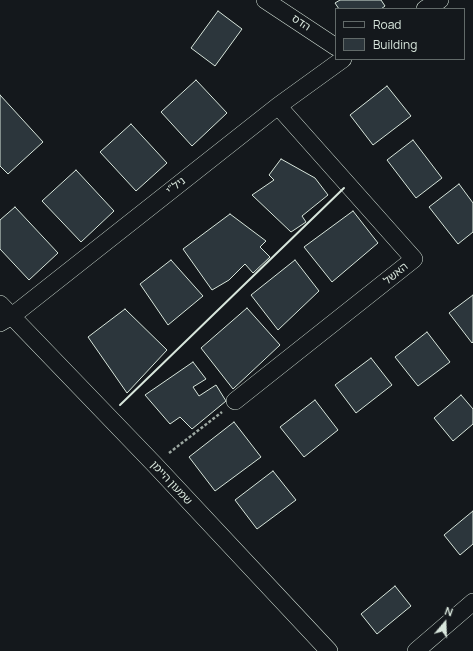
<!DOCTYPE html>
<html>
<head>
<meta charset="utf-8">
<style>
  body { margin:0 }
  #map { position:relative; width:473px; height:651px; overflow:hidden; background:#14181c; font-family:Manrope,sans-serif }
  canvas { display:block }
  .legend { position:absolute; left:335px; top:8px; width:130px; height:52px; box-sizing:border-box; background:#14181c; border:1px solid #626a69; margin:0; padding:5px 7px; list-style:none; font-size:12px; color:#d8e6dc }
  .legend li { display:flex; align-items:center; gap:8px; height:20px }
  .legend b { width:20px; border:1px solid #626a69 }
  .north { position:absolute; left:425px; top:603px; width:40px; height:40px; -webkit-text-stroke:3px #14181c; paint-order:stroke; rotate:19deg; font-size:11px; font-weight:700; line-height:16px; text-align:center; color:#d8e6dc }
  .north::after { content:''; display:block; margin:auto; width:14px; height:18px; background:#d8e6dc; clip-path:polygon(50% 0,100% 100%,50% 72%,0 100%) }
</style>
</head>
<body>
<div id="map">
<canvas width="473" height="651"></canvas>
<ul class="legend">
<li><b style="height:5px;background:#14181c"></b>Road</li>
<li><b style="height:11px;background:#2c363c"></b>Building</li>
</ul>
<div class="north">N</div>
</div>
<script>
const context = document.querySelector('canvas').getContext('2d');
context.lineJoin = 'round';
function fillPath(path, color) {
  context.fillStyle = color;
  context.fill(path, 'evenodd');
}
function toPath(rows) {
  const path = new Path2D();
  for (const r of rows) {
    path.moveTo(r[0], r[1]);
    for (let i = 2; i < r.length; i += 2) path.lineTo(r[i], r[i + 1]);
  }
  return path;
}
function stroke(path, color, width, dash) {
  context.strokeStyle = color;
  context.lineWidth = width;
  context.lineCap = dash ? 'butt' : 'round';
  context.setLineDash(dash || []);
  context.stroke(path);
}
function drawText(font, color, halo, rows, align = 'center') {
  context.font = font + ' Manrope,"Noto Sans Hebrew",sans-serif';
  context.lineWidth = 3;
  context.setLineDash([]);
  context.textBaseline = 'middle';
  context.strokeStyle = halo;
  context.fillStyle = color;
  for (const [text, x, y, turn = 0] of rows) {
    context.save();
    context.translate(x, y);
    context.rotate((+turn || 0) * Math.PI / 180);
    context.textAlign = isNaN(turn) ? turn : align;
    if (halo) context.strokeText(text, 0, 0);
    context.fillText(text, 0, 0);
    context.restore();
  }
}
const building = toPath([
  [340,0,381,0,385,6,381,9,339,9,335,3,340,0],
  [218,11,242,29,215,66,191,48,218,11],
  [196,80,227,113,192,146,161,112,196,80],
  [387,86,411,116,373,145,350,115,387,86],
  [0,95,43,142,8,174,0,166,0,95],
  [131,124,167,163,136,191,100,152,131,124],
  [413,140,442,178,416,198,387,160,413,140],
  [281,159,315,178,328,195,302,216,306,222,291,232,252,195,274,180,269,175,281,159],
  [76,170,114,211,81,242,42,201,76,170],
  [459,184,473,203,473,232,458,244,429,207,459,184],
  [15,207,58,253,29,280,0,249,0,220,15,207],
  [353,211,378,243,332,282,304,247,353,211],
  [230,214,266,241,260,247,270,257,253,273,245,264,229,280,212,290,183,249,230,214],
  [171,260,203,296,168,325,140,284,171,260],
  [295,260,319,291,278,330,251,295,295,260],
  [473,295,473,342,472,343,449,313,473,295],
  [247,308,280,345,233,389,201,348,247,308],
  [125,309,167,350,127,393,88,337,125,309],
  [427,332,450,362,418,386,395,357,427,332],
  [371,358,392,385,356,413,335,385,371,358],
  [193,362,206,379,193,387,199,396,216,385,226,401,192,429,180,417,170,424,145,395,193,362],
  [461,395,473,409,473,424,453,441,434,418,461,395],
  [315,400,338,430,304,457,280,427,315,400],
  [234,422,261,457,215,491,189,457,234,422],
  [273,471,296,500,257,529,235,500,273,471],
  [473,511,473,544,460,555,444,535,473,511],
  [395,586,411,606,377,634,361,614,395,586]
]);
const path = toPath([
  [169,453,222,412]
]);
const street = toPath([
  [265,0,336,47],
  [425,9,440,0],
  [0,304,155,465,329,651],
  [0,323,12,316,278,106,343,59],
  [235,401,414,259,278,106],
  [416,651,473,602]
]);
const wall = toPath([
  [120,405,344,188]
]);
const streetNames = [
  ["הדס",301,23,33],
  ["ניל\"י",176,186,-38],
  ["האשל",396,274,-39],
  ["שמעון היימן",171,483,47]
];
fillPath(building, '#2c363c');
stroke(building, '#d8e6dc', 1);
stroke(street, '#d8e6dc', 18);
stroke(path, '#9da8a2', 2.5, [3, 2]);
stroke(street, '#14181c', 17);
stroke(wall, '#d8e6dc', 2);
drawText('11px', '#d8e6dc', '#14181c', streetNames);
</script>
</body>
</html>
